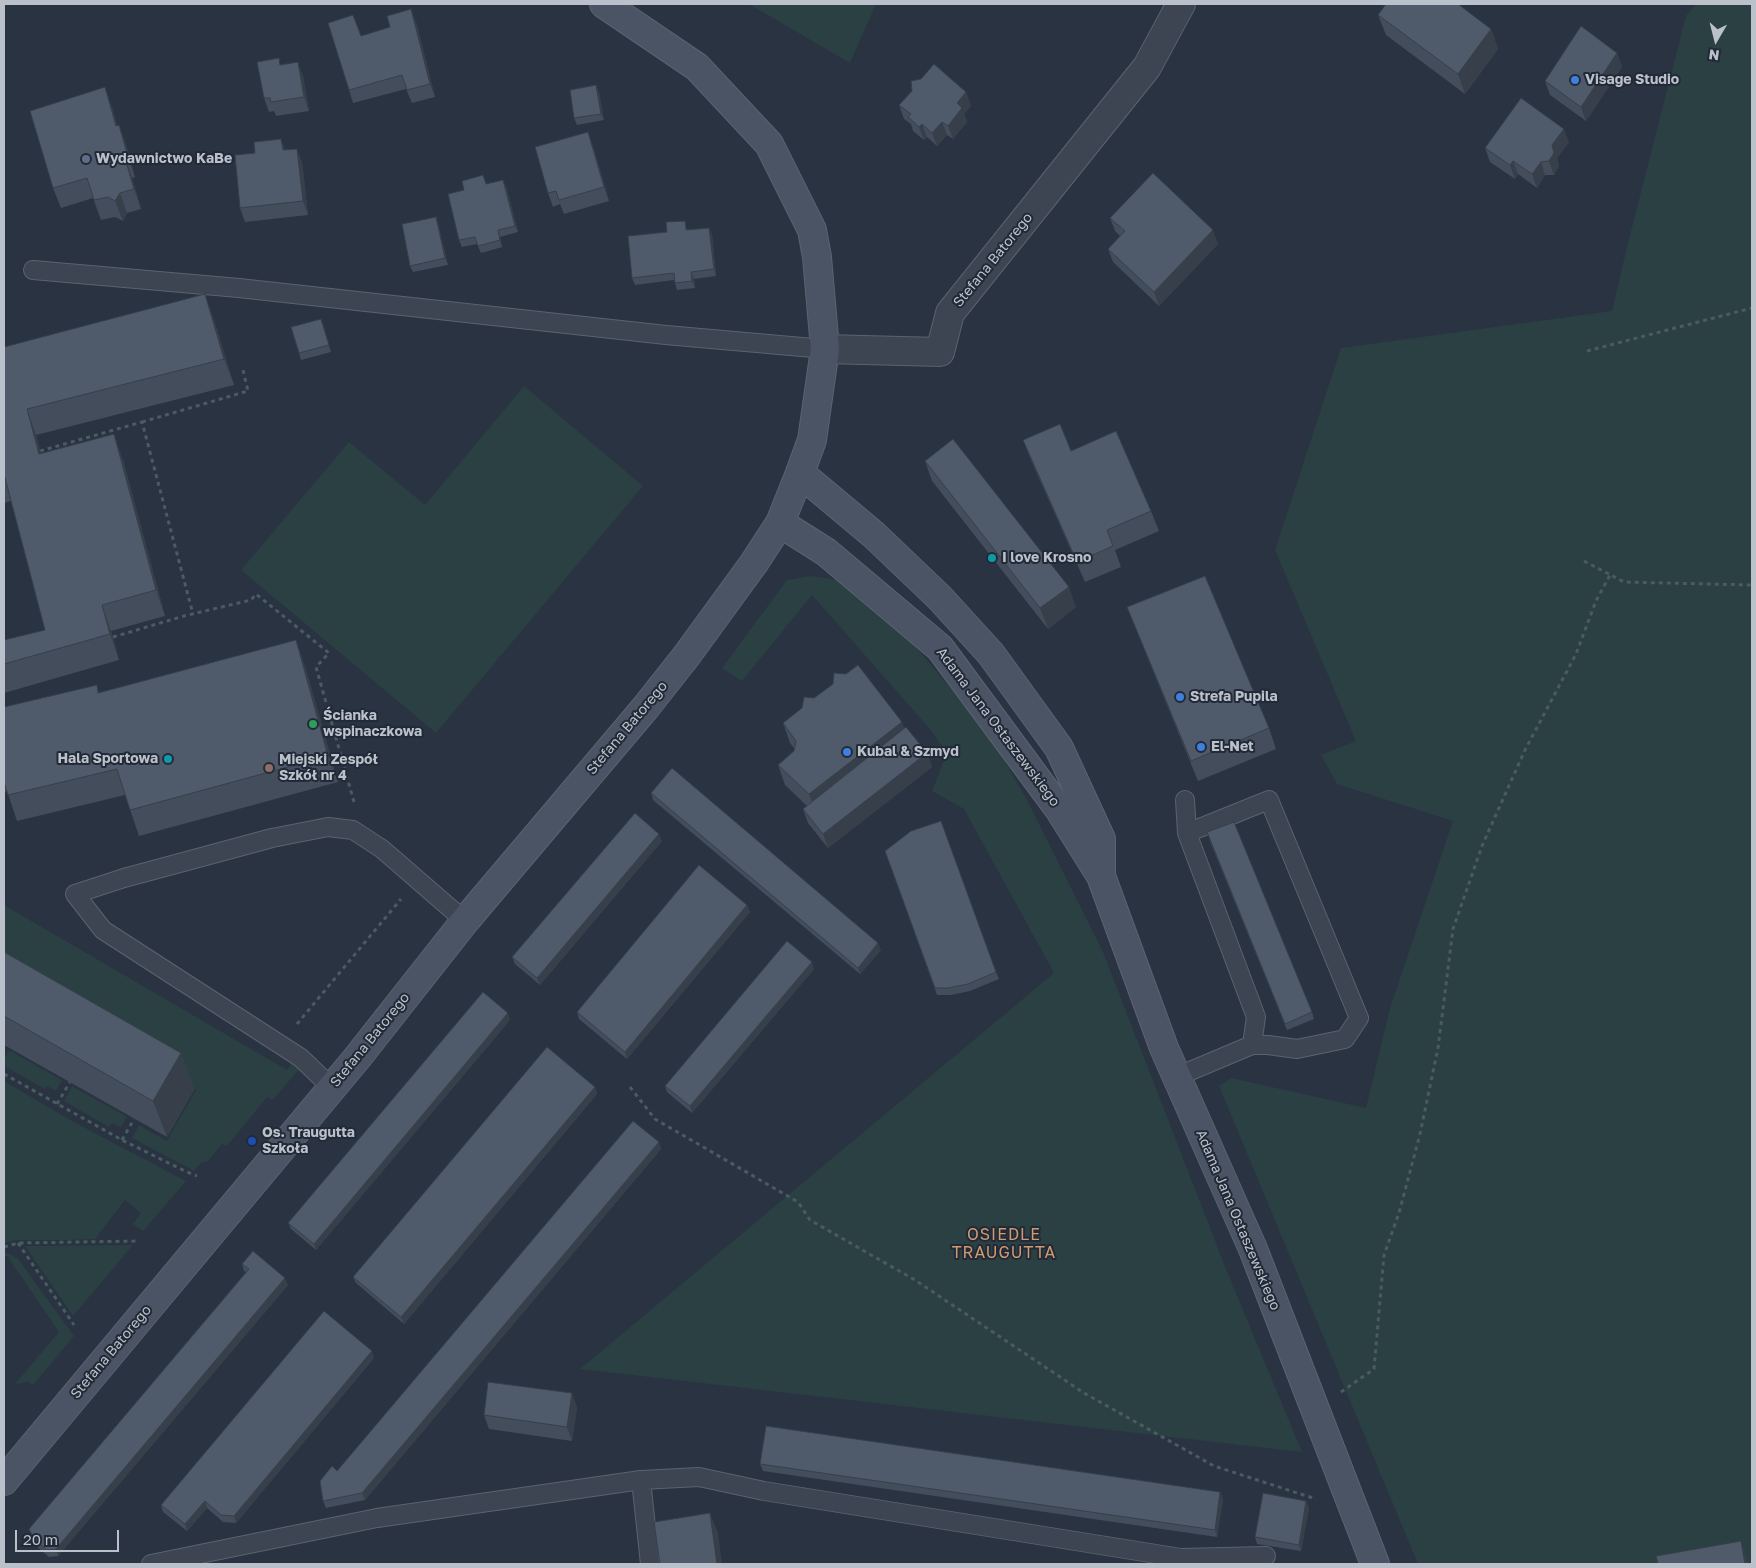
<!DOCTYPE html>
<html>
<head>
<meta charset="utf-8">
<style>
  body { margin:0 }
  #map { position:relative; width:1756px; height:1568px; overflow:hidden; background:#293342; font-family:"Golos Text",sans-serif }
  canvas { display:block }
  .frame { position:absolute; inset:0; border:5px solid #bac1cb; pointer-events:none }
  .north { position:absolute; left:1691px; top:15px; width:50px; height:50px; -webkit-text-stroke:4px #222a37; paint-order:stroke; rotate:188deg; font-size:14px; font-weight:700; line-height:20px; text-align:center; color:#bac1cb }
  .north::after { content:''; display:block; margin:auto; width:18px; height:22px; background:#bac1cb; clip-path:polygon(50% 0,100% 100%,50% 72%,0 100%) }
  .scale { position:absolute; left:15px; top:1530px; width:104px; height:22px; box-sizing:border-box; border:2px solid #bac1cb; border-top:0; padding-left:6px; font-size:15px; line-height:18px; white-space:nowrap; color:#bac1cb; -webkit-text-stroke:4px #222a37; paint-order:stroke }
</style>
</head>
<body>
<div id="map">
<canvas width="1756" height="1568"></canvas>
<div class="frame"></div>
<div class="north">N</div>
<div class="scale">20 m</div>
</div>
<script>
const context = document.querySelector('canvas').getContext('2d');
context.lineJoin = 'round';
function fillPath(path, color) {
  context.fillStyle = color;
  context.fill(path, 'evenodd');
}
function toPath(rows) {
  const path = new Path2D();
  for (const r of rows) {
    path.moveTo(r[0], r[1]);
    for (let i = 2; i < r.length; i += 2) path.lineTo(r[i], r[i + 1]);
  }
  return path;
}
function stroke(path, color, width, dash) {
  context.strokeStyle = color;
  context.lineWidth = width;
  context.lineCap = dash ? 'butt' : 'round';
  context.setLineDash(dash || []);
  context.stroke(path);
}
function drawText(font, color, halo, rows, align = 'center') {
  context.font = font + ' "Golos Text",sans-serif';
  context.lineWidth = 4;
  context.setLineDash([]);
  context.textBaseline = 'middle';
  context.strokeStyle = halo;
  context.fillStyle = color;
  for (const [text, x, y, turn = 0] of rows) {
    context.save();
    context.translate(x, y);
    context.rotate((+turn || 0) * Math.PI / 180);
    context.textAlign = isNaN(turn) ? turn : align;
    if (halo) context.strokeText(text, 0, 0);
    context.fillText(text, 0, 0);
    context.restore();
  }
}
const green = toPath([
  [749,4,876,4,850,63],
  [1696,4,1752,4,1752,1564,1418,1564,1219,1086,1231,1078,1366,1108,1390,1008,1453,821,1337,784,1321,755,1356,741,1275,550,1341,348,1612,311,1628,243,1686,16],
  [524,386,643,486,436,733,241,570,349,442,425,505],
  [810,576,833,579,853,588,897,625,988,732,1028,802,1103,952,1226,1269,1302,1452,580,1369,1054,973,964,809,932,791,947,753,929,728,812,595,742,681,722,668,787,580],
  [4,905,287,1070,293,1061,300,1068,273,1100,267,1097,227,1146,222,1144,207,1162,202,1162,194,1171,132,1138,139,1125,167,1141,196,1090,4,978],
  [9,1050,62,1080,56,1091,47,1086,45,1089,4,1066,4,1060],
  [4,1081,72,1121,186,1181,143,1231,133,1224,141,1213,125,1200,95,1239,66,1240,15,1240,4,1243],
  [72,1086,127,1117,121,1127,112,1123,109,1127,64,1101],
  [133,1245,73,1316,25,1246],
  [6,1252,18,1259,74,1336,33,1385,28,1382,15,1384,59,1332,7,1256,4,1256,4,1253]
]);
const path = toPath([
  [1587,351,1752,308],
  [142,422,248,391,242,366],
  [40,451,142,422,193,614],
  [1584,561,1624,582,1752,585],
  [113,637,184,616,251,600,256,594,329,653,316,667,354,802],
  [297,1024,401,899],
  [4,1074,122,1140,187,1172,197,1176],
  [630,1087,655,1119,798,1202,810,1220,915,1280,1084,1393,1214,1466,1316,1499],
  [57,1104,70,1082],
  [122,1140,134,1119],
  [18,1243,74,1325],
  [4,1247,18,1243,139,1241],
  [1341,1392,1374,1369,1384,1255,1399,1213,1420,1134,1438,1048,1453,929,1482,846,1525,750,1576,654,1596,601,1610,575]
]);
const lane = toPath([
  [33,270,239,288,666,335,825,349],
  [1185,800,1187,833],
  [1176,1077,1252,1045,1268,1045,1297,1049,1345,1039,1359,1018,1269,800,1187,833,1256,1017,1252,1045],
  [331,1087,301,1058,103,930,75,894,124,878,272,838,328,827,353,830,382,849,465,921],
  [641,1480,650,1564],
  [151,1564,377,1518,641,1480,699,1477,764,1491,1181,1558,1266,1556]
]);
const street = toPath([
  [825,349,940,352,950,313,1147,67,1181,4]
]);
const secondary = toPath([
  [800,473,874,535,940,598,991,654,1059,748,1101,839,1101,876],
  [780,523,826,552,940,648,1059,809,1101,876,1164,1048,1253,1249,1375,1564],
  [4,1481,357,1058,465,921,646,707,687,655,754,563,780,523,800,473,812,440,825,349,817,257,812,230,769,144,697,67,604,4]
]);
const wall = toPath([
  [1378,15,1491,29,1498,49,1465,94,1386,35],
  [416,22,435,97,412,103,406,89,353,103,349,90],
  [1617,53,1622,67,1586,121,1550,95,1545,81],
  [281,65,303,76,309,111,276,116,274,111,269,112,264,98],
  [599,92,604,120,577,125,574,118],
  [966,92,971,106,964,114,967,122,953,139,947,135,937,146,927,137,924,140,913,131,911,124,904,119,899,105],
  [112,107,117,126,119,125,126,145,135,177,132,178,141,209,127,213,123,221,115,217,101,220,93,198,61,208,53,188],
  [281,139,285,150,302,162,308,215,245,222,240,208,255,153],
  [1569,142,1557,158,1559,166,1554,175,1545,175,1537,188,1518,174,1515,179,1490,162,1485,148],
  [593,146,609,201,564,214,560,204,553,207,548,193],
  [486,184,506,186,518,232,500,237,502,247,481,253,477,244,462,247,459,240],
  [436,217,438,224,448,265,413,272,410,266],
  [1110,218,1218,244,1159,306,1113,262,1108,249,1120,236,1115,231],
  [685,221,687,230,709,228,712,235,716,276,694,279,695,288,677,290,674,280,635,285,632,278,667,232],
  [321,319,331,352,301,360,299,353],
  [214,320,234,385,36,435,41,454,123,460,165,616,111,631,119,660,4,693,4,640,45,630,11,501,4,503,4,347],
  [1023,440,1071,451,1151,511,1159,531,1115,550,1121,567,1085,582,1031,460],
  [925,461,1076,607,1048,629,932,481],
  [1127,607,1269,728,1276,749,1198,781,1135,627],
  [305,666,338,782,139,836,125,795,17,821,7,791,4,792,4,707,97,685,99,693],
  [802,708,905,728,927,753,932,767,828,848,808,823,803,809,807,806,785,785,778,765,794,751,794,748,790,743,783,723],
  [651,793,881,950,860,974,653,800],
  [1209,839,1312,1012,1314,1019,1287,1030],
  [662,841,540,985,515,964,512,957],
  [885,851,996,972,999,979,970,991,951,995,937,995],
  [747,905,750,912,627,1059,579,1019,577,1012],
  [4,952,181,1053,194,1090,167,1137,4,1045],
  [814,969,692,1113,667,1092,665,1086],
  [510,1020,316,1250,291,1229,288,1223],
  [595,1087,597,1094,404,1324,356,1283,353,1277],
  [659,1142,661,1149,365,1500,326,1508,323,1501,337,1471],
  [242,1264,288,1285,58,1556,49,1557,36,1546,29,1529,246,1272,244,1271],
  [374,1358,236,1523,223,1522,207,1508,187,1531,163,1512,161,1505],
  [577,1407,572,1441,489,1429,484,1415],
  [760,1464,1220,1492,1223,1499,1217,1537,763,1471],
  [1306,1501,1309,1508,1301,1551,1257,1544,1255,1537]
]);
const shadedWall = toPath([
  [411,9,416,22,435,97,430,84],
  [1491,29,1498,49,1465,94,1458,74],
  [1617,53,1622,67,1586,121,1581,107],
  [298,62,303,76,309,111,304,97],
  [596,85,599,92,604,120,601,114],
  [105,87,112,107,123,146,116,126],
  [966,92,971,106,964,114,967,122,953,139,948,126,957,103],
  [942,122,947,135,937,146,932,133],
  [922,124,927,137,924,140,919,127],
  [119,125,126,145,135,177,128,157],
  [1564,129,1569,142,1557,158,1559,166,1554,175,1549,161,1552,145],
  [588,132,593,146,609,201,604,187],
  [281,139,286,153,283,150],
  [297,149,302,162,308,215,303,201],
  [125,158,132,178,141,209,134,189],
  [1513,161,1518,174,1515,179,1510,165],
  [1541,162,1545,175,1537,188,1532,174],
  [503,180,506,186,518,232,515,226],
  [120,193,127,213,123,221,115,201],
  [436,217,438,224,448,265,445,258],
  [709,228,712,235,716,276,714,269],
  [498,230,500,237,502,247,500,240],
  [1213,230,1218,244,1159,306,1154,292],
  [691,272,694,279,695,288,692,281],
  [205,294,214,320,234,385,224,359],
  [27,409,36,435,49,481,39,454],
  [114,434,123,460,165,616,156,590],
  [1069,587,1076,607,1048,629,1040,608],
  [102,605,111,631,119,660,110,634],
  [296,640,305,666,338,782,328,756],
  [902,722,910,742,816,814,809,794],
  [927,753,932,767,828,848,823,834],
  [659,834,662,841,540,985,537,978],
  [747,905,750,912,627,1059,625,1052],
  [878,943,881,950,860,974,858,968],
  [812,962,814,969,692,1113,690,1106],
  [508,1013,510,1020,316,1250,314,1244],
  [181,1053,194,1090,167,1137,153,1101],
  [595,1087,597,1094,404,1324,401,1317],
  [659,1142,661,1149,365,1500,362,1493],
  [285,1278,288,1285,58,1556,56,1549],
  [372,1351,374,1358,236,1523,234,1516],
  [572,1393,577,1407,572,1441,567,1427],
  [1220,1492,1223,1499,1217,1537,1215,1530],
  [205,1501,207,1508,187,1531,185,1524],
  [1306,1501,1309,1508,1301,1551,1299,1545],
  [710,1513,718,1533,722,1564,717,1564],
  [1741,1541,1746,1555,1748,1564,1745,1564]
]);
const building = toPath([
  [1386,4,1458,4,1491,29,1458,74,1378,15,1386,4],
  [411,9,430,84,407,90,402,75,349,90,328,23,353,15,361,36,390,27,387,16,411,9],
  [1581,26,1617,53,1581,107,1545,81,1581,26],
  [279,58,280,65,298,62,304,97,271,102,270,98,264,98,257,62,279,58],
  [934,64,966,92,957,103,962,108,948,126,942,122,932,133,922,124,919,127,908,117,911,114,899,105,912,91,911,81,921,79,934,64],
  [596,85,601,114,574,118,570,90,596,85],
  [105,87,116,126,119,125,128,157,125,158,134,189,120,193,115,201,108,197,94,200,87,178,53,188,30,111,105,87],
  [1521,98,1564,129,1552,145,1554,153,1549,161,1541,162,1532,174,1513,161,1510,165,1485,148,1521,98],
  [588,132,604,187,559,200,556,191,548,193,535,147,588,132],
  [281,139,283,150,297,149,303,201,240,208,235,155,255,153,254,142,281,139],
  [1153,173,1213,230,1154,292,1108,249,1125,231,1110,218,1153,173],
  [483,175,486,184,503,180,515,226,498,230,500,240,478,246,475,237,459,240,448,194,464,190,462,181,483,175],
  [436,217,445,258,410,266,402,224,436,217],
  [685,221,686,230,709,228,714,269,691,272,692,281,675,283,674,273,632,278,628,236,667,232,666,222,685,221],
  [205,294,224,359,27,409,39,454,114,434,156,590,102,605,110,634,4,664,4,640,45,630,4,474,4,347,205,294],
  [321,319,329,345,299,353,291,327,321,319],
  [1060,424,1071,451,1116,431,1151,511,1107,530,1113,546,1077,562,1023,440,1060,424],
  [953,439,1069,587,1040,608,925,461,953,439],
  [1205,576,1269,728,1191,761,1127,607,1205,576],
  [296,640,328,756,130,810,117,769,8,795,4,782,4,707,97,685,98,693,296,640],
  [858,665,902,722,809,794,778,765,794,751,796,741,783,723,802,708,804,697,814,698,833,684,834,673,846,674,858,665],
  [906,727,927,753,823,834,803,809,906,727],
  [672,768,878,943,858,968,651,793,672,768],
  [635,813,659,834,537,978,512,957,635,813],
  [941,821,996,972,968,984,948,988,935,988,885,851,911,831,941,821],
  [1234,822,1312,1012,1285,1024,1207,832,1234,822],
  [699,865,747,905,625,1052,577,1012,699,865],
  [787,941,812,962,690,1106,665,1086,787,941],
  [4,952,181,1053,153,1101,4,1016,4,952],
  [483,992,508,1013,314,1244,288,1223,483,992],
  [547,1047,595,1087,401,1317,353,1277,547,1047],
  [633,1121,659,1142,362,1493,323,1501,320,1481,332,1466,337,1471,633,1121],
  [253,1251,285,1278,56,1549,47,1550,34,1539,29,1529,249,1269,242,1264,253,1251],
  [324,1311,372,1351,234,1516,221,1515,205,1501,185,1524,161,1505,324,1311],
  [488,1382,572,1393,567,1427,484,1415,488,1382],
  [766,1426,1220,1492,1215,1530,760,1464,766,1426],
  [1263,1493,1306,1501,1299,1545,1255,1537,1263,1493],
  [710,1513,717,1564,660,1564,654,1522,710,1513],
  [1741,1541,1745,1564,1658,1564,1656,1556,1741,1541]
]);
const markers = [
  [1575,80,5,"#3f7fe0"],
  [86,159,5,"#5c6f8a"],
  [992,558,5,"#0f9aa8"],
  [1180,697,5,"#3f7fe0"],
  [313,724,5,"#2e9e5b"],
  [1201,747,5,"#3f7fe0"],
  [847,752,5,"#3f7fe0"],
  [168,759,5,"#0f9aa8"],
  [269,768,5,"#8d6e63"],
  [252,1141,5,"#1a4fb4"]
];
const poiNames = [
  ["Visage Studio",1585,80],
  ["Wydawnictwo KaBe",96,159],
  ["I love Krosno",1002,558],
  ["Strefa Pupila",1190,697],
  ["Ścianka",323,716],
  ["wspinaczkowa",323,732],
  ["El-Net",1211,747],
  ["Kubal & Szmyd",857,752],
  ["Hala Sportowa",158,759,"right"],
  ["Miejski Zespół",279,760],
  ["Szkół nr 4",279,776],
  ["Os. Traugutta",262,1133],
  ["Szkoła",262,1149]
];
const streetNames = [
  ["Stefana Batorego",993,260,-51],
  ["Adama Jana Ostaszewskiego",998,727,53],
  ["Stefana Batorego",627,728,-50],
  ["Stefana Batorego",370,1040,-51],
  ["Adama Jana Ostaszewskiego",1238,1220,67],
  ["Stefana Batorego",111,1352,-50]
];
const quarterNames = [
  ["OSIEDLE",1004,1235],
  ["TRAUGUTTA",1004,1253]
];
fillPath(green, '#2b4043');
stroke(lane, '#5b636f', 20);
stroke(street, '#5b636f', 30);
stroke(secondary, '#5b636f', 30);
stroke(path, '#495c5f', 3, [4, 4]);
stroke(lane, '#3d4552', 18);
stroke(street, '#3d4552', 28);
stroke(secondary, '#4b5464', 28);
fillPath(wall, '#444d5b');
fillPath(shadedWall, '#373f4a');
fillPath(building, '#4f5a6a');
stroke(building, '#373f4a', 1);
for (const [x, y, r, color] of markers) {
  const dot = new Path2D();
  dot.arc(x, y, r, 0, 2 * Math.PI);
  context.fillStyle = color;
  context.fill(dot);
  stroke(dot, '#222a37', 2);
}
drawText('bold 14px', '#bac1cb', '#222a37', poiNames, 'left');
drawText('14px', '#bac1cb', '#222a37', streetNames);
context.letterSpacing = '1px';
drawText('16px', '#d09b70', '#222a37', quarterNames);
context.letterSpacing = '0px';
</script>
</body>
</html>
